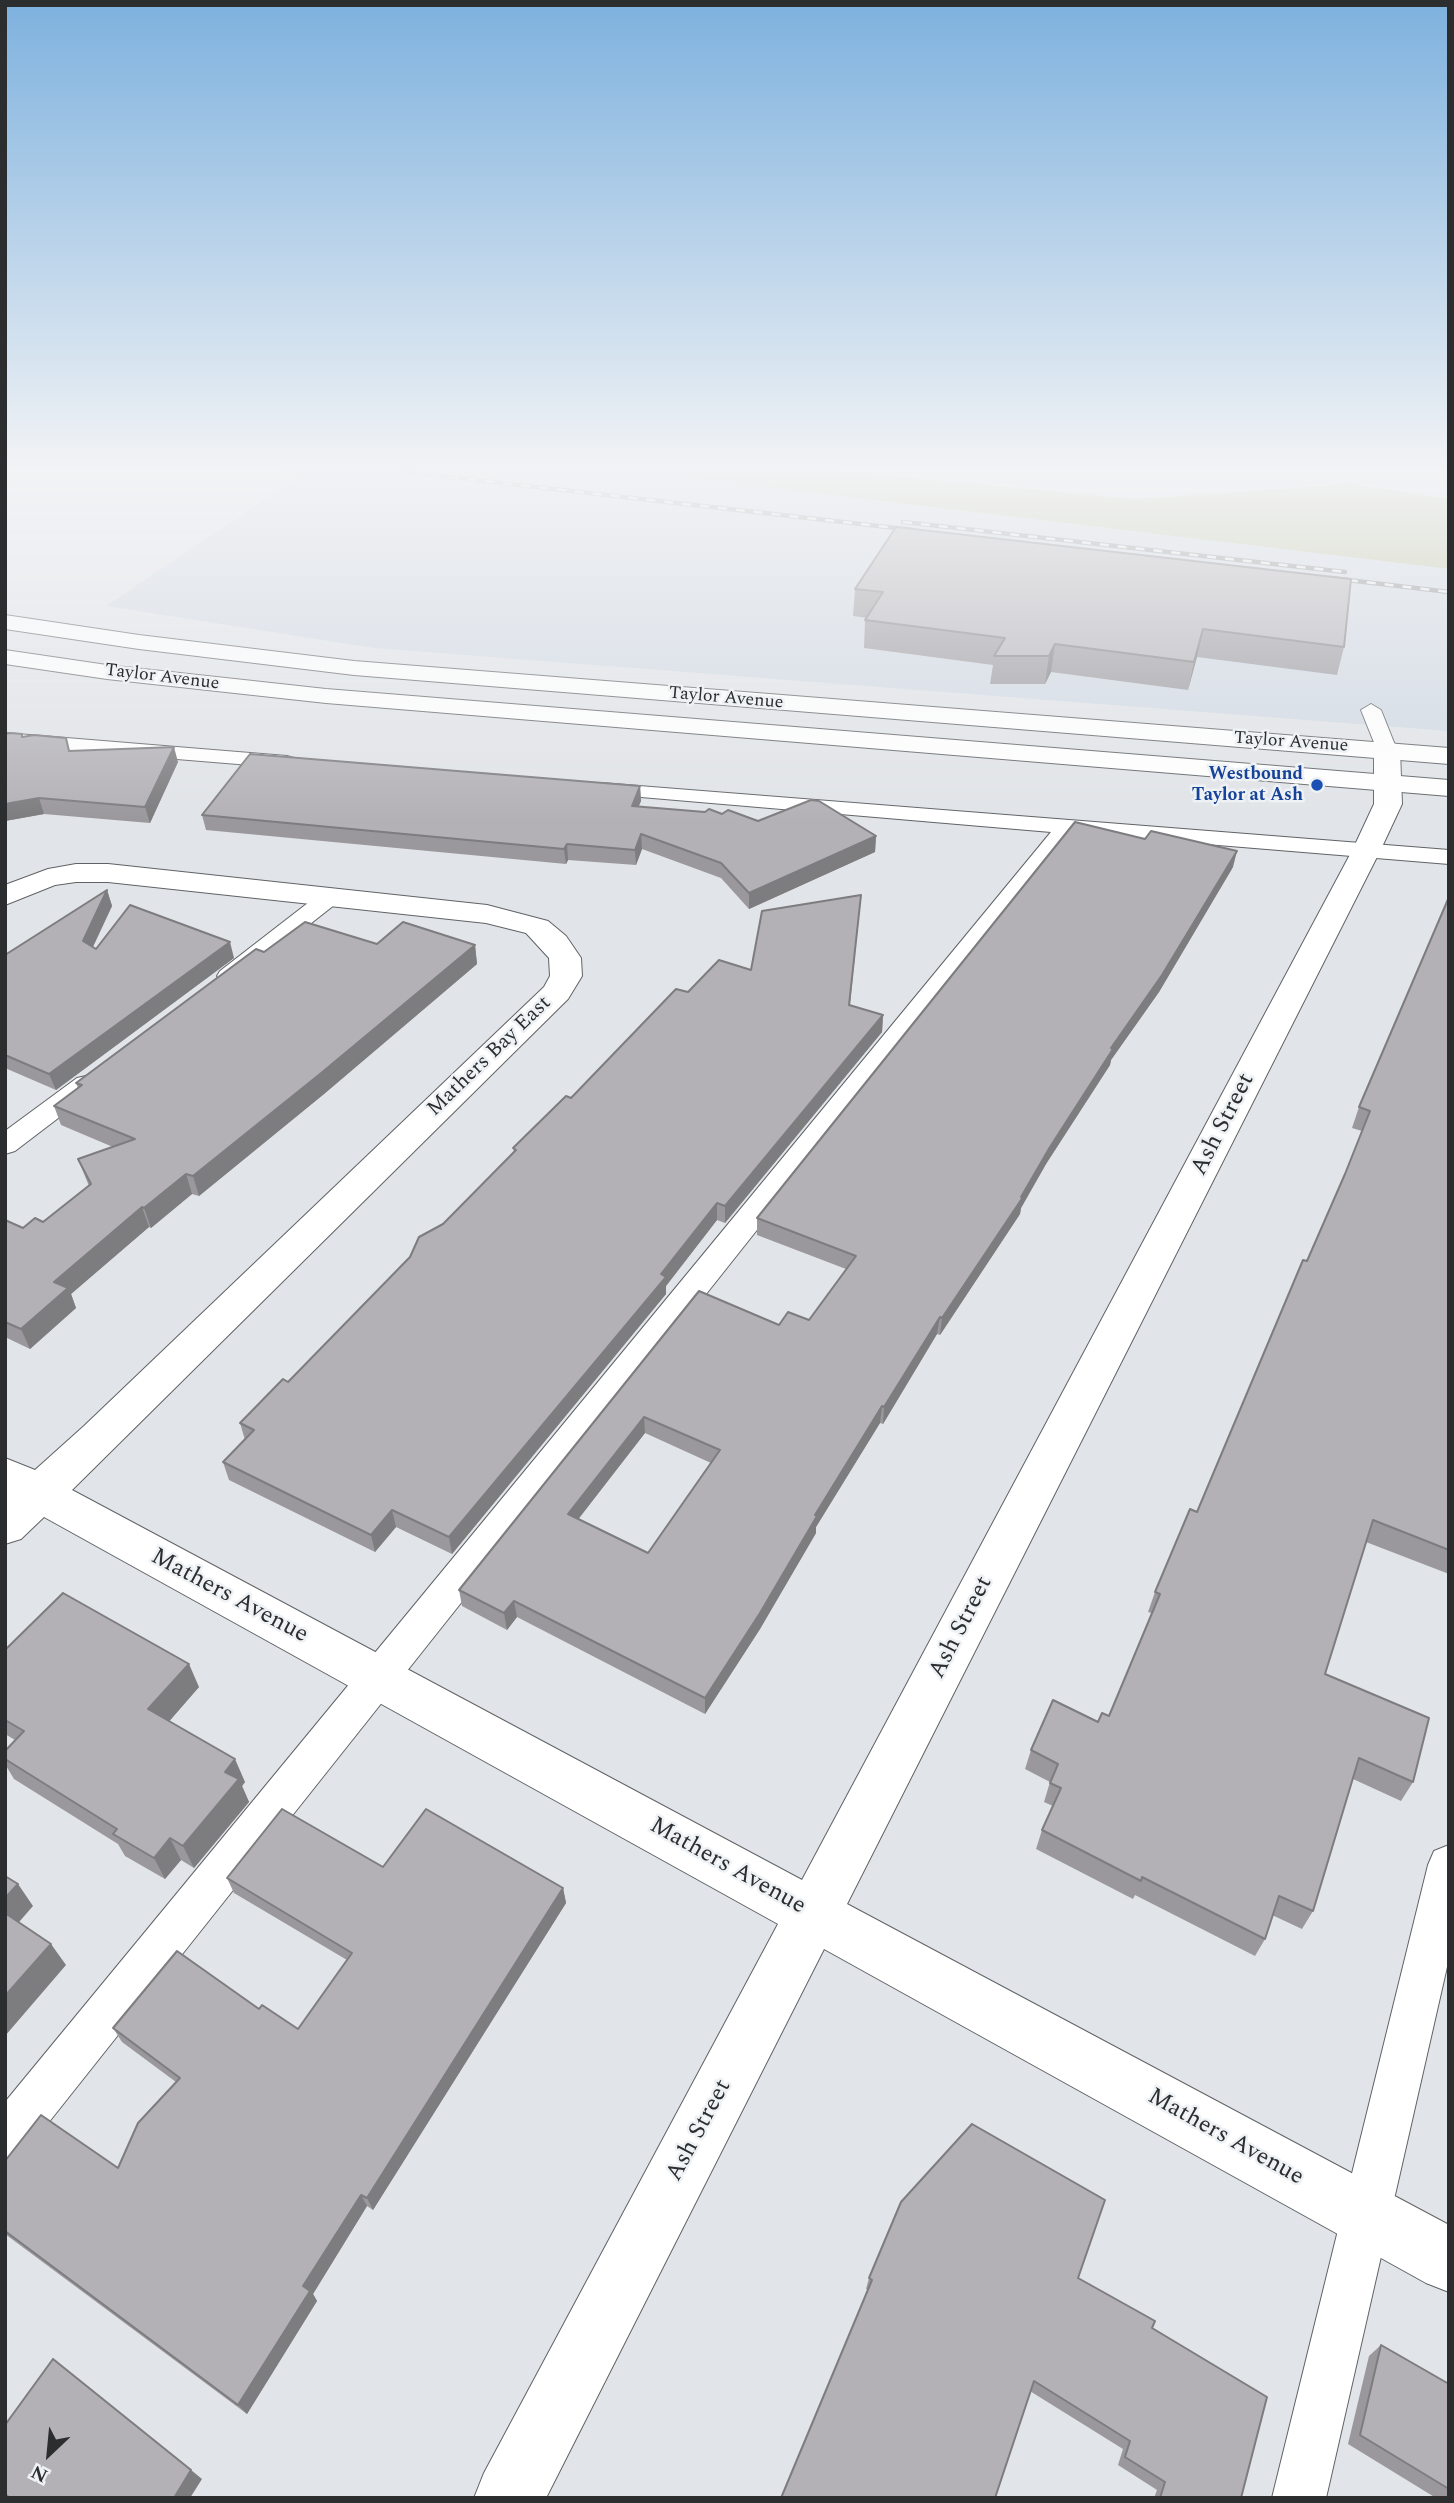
<!DOCTYPE html>
<html>
<head>
<meta charset="utf-8">
<style>
  body { margin:0 }
  #map { position:relative; width:1454px; height:2503px; overflow:hidden; background:#e1e4e8; font-family:Spectral,serif }
  canvas { display:block }
  .frame { position:absolute; inset:0; border:7px solid #2b2d2e; pointer-events:none }
  .north { position:absolute; left:14px; top:2419px; width:70px; height:70px; -webkit-text-stroke:5px #eef2f5; paint-order:stroke; rotate:206deg; font-size:19px; font-weight:700; line-height:28px; text-align:center; color:#2b2d2e }
  .north::after { content:''; display:block; margin:auto; width:24px; height:32px; background:#2b2d2e; clip-path:polygon(50% 0,100% 100%,50% 72%,0 100%) }
</style>
</head>
<body>
<div id="map">
<canvas width="1454" height="2503"></canvas>
<div class="frame"></div>
<div class="north">N</div>
</div>
<script>
const context = document.querySelector('canvas').getContext('2d');
context.lineJoin = 'round';
function fillPath(path, color) {
  context.fillStyle = color;
  context.fill(path, 'evenodd');
}
function toPath(rows) {
  const path = new Path2D();
  for (const r of rows) {
    path.moveTo(r[0], r[1]);
    for (let i = 2; i < r.length; i += 2) path.lineTo(r[i], r[i + 1]);
  }
  return path;
}
function stroke(path, color, width, dash) {
  context.strokeStyle = color;
  context.lineWidth = width;
  context.lineCap = dash ? 'butt' : 'round';
  context.setLineDash(dash || []);
  context.stroke(path);
}
function drawText(font, color, halo, rows, align = 'center') {
  context.font = font + ' Spectral,serif';
  context.lineWidth = 5;
  context.setLineDash([]);
  context.textBaseline = 'middle';
  context.strokeStyle = halo;
  context.fillStyle = color;
  for (const [text, x, y, turn = 0] of rows) {
    context.save();
    context.translate(x, y);
    context.rotate((+turn || 0) * Math.PI / 180);
    context.textAlign = isNaN(turn) ? turn : align;
    if (halo) context.strokeText(text, 0, 0);
    context.fillText(text, 0, 0);
    context.restore();
  }
}
const built = toPath([
  [275,471,631,471,1449,569,1449,731,374,648,106,606,301,475]
]);
const green = toPath([
  [631,471,834,471,1137,499,1351,484,1449,499,1449,569]
]);
const service = toPath([
  [1371,704,1381,710,1397,750,1394,754,1387,756,1380,754,1377,750,1361,710,1371,704],
  [5,733,287,756,294,758,297,762,294,766,287,768,5,745,5,733],
  [601,783,1449,850,1449,864,1072,833,22,2156,5,2162,5,2102,1051,832,594,793,591,789,594,785,601,783],
  [330,890,338,892,341,897,338,902,238,981,229,983,220,981,217,976,220,971,322,892,330,890],
  [86,1076,95,1078,99,1084,95,1090,15,1151,5,1154,5,1131,77,1078,86,1076],
  [1449,1845,1449,1958,1326,2498,1272,2498,1428,1865,1434,1851,1449,1845]
]);
const minor = toPath([
  [1387,742,1396,744,1400,750,1402,804,1381,849,847,1904,1449,2225,1449,2292,1426,2283,824,1949,546,2498,474,2498,484,2473,778,1924,44,1517,21,1539,5,1544,5,1458,35,1470,84,1426,544,987,550,976,549,958,526,933,486,923,108,882,76,882,55,885,5,905,5,885,48,869,76,864,108,864,487,905,548,921,566,936,581,958,582,976,568,999,72,1490,802,1880,1353,849,1374,804,1374,750,1378,744,1387,742]
]);
const secondary = toPath([
  [5,615,139,635,354,661,1449,748,1449,764,354,675,139,649,5,629,5,615],
  [5,650,107,665,326,689,1449,780,1449,796,326,703,107,679,5,664,5,650]
]);
const rail = toPath([
  [396,471,913,530],
  [903,522,1345,572],
  [1331,578,1449,592]
]);
const wall = toPath([
  [896,527,1344,647,1337,675,1197,657,1188,690,1051,672,1045,684,990,684,993,665,864,648,865,620,867,618,853,616,855,589],
  [5,734,23,737,70,751,178,762,150,823,44,814,5,821],
  [640,786,641,801,638,807,722,814,758,821,876,836,875,852,749,909,721,878,642,849,636,865,568,860,566,864,206,830,202,815],
  [1233,867,1159,992,1111,1060,1110,1065,1046,1164,1021,1208,1020,1214,940,1335,937,1334,883,1424,880,1423,816,1527,816,1533,760,1629,705,1714,517,1617,507,1630,462,1606,459,1590,699,1291,779,1325,809,1320,846,1269,757,1235,757,1218],
  [645,1433,711,1463,648,1553,578,1519],
  [107,890,112,906,93,947,96,949,234,958,56,1090,5,1068,5,955],
  [861,895,850,1005,883,1015,882,1032,725,1223,717,1220,666,1286,666,1294,452,1554,396,1527,375,1552,229,1480,223,1462,245,1440,240,1423,288,1382,514,1152,513,1148,571,1098,688,992,751,970],
  [1449,897,1449,1574,1366,1542,1325,1674,1413,1782,1401,1801,1353,1779,1313,1911,1302,1929,1272,1915,1265,1939,1255,1956,1135,1895,1133,1899,1036,1849,1042,1830,1053,1806,1044,1802,1050,1782,1025,1769,1031,1750,1098,1722,1109,1716,1152,1613,1148,1612,1155,1592,1197,1512,1345,1174,1362,1131,1352,1128,1359,1107],
  [377,944,475,945,477,964,324,1094,199,1196,192,1194,151,1228,149,1227,71,1294,76,1308,30,1349,5,1337,5,1220,23,1228,43,1222,89,1186,78,1159,113,1147,61,1125,54,1106,78,1088,76,1083,264,952],
  [5,1650,199,1687,169,1721,245,1782,242,1786,249,1802,194,1868,181,1860,165,1879,125,1856,118,1844,14,1779,5,1764,5,1751,15,1740,5,1734],
  [383,1867,563,1888,566,1903,373,2210,367,2206,313,2294,317,2301,247,2414,5,2234,5,2161,118,2168,176,2082,122,2042,113,2028,259,2009,298,2029,347,1960,234,1893,227,1878],
  [869,2278,1078,2278,1152,2328,1241,2498,1154,2498,1157,2490,1118,2465,1123,2449,866,2289],
  [1381,2345,1449,2384,1449,2498,1436,2498,1348,2444,1369,2356]
]);
const shadedWall = toPath([
  [1203,629,1197,657,1188,690,1194,662],
  [1055,644,1051,672,1045,684,1049,656],
  [174,747,178,762,150,823,145,807],
  [640,786,641,801,632,822,632,806],
  [39,798,44,814,5,821,5,804],
  [641,834,642,849,636,865,635,850],
  [876,836,875,852,749,909,749,893],
  [567,844,568,860,566,864,564,849],
  [1237,851,1233,867,1159,992,1111,1060,1110,1065,1046,1164,1021,1208,1020,1214,940,1335,942,1318,1021,1197,1050,1147,1111,1048],
  [107,890,112,906,88,957,83,941],
  [230,942,234,958,56,1090,49,1074],
  [475,945,477,964,324,1094,199,1196,193,1176],
  [883,1015,882,1032,725,1223,725,1206],
  [186,1174,192,1194,151,1228,144,1208],
  [717,1203,717,1220,666,1286,666,1294,452,1554,449,1537,661,1274],
  [142,1207,149,1227,71,1294,76,1308,30,1349,21,1329,54,1282],
  [940,1317,937,1334,883,1424,884,1407],
  [882,1406,880,1423,816,1527,816,1533,760,1629,705,1714,705,1698,815,1515],
  [644,1417,645,1433,570,1530,568,1514],
  [392,1510,396,1527,375,1552,371,1535],
  [514,1601,517,1617,507,1630,504,1613],
  [189,1664,199,1687,160,1732,148,1709],
  [235,1759,245,1782,242,1786,249,1802,194,1868,183,1846,225,1772],
  [170,1838,181,1860,165,1879,154,1858],
  [18,1884,33,1906,13,1929,5,1919,5,1898],
  [563,1888,566,1903,373,2210,367,2198],
  [51,1944,66,1965,5,2036,5,1996],
  [361,2195,367,2206,313,2294,317,2301,247,2414,238,2405,303,2286],
  [191,2470,202,2479,190,2498,174,2498]
]);
const building = toPath([
  [896,527,1351,579,1344,647,1203,629,1194,662,1055,644,1049,656,994,656,1005,638,865,620,883,592,855,589,896,527],
  [11,733,22,734,22,737,34,735,66,738,69,751,174,747,145,807,39,798,5,804,5,734,11,733],
  [250,754,640,786,632,806,705,812,709,809,722,814,728,810,758,821,811,800,819,801,876,836,749,893,721,863,641,834,635,850,567,844,564,849,202,815,250,754],
  [1075,822,1145,839,1151,831,1237,851,1162,975,1111,1048,1113,1049,1050,1147,1021,1197,1023,1197,942,1318,940,1317,884,1407,882,1406,815,1515,817,1516,760,1613,705,1698,514,1601,504,1613,459,1590,699,1291,779,1325,788,1312,809,1320,856,1256,757,1218,1075,822],
  [644,1417,720,1450,648,1553,568,1514,644,1417],
  [107,890,83,941,96,949,130,905,230,942,49,1074,5,1055,5,955,107,890],
  [861,895,849,1005,883,1015,725,1206,717,1203,661,1274,666,1277,449,1537,392,1510,371,1535,223,1462,254,1430,240,1423,283,1379,288,1382,410,1257,419,1237,443,1224,516,1150,513,1148,566,1096,571,1098,676,989,688,992,719,960,751,970,762,911,861,895],
  [1449,897,1449,1550,1373,1520,1325,1674,1429,1718,1413,1782,1359,1758,1313,1911,1279,1896,1265,1939,1142,1877,1141,1881,1042,1830,1061,1788,1050,1783,1058,1764,1031,1750,1053,1700,1098,1722,1102,1713,1109,1716,1160,1594,1155,1592,1190,1509,1197,1512,1303,1260,1307,1261,1345,1174,1370,1111,1359,1107,1449,897],
  [305,922,377,944,403,922,475,945,320,1074,193,1176,186,1174,144,1208,142,1207,54,1282,68,1288,21,1329,5,1322,5,1220,23,1228,35,1218,43,1222,91,1184,78,1159,135,1139,54,1106,82,1085,76,1083,256,949,264,952,305,922],
  [63,1593,189,1664,148,1709,235,1759,225,1772,239,1779,183,1846,170,1838,154,1858,113,1834,117,1829,5,1759,5,1751,24,1731,5,1720,5,1650,63,1593],
  [282,1809,383,1867,426,1809,563,1888,367,2198,361,2195,303,2286,310,2291,238,2405,5,2231,5,2161,41,2115,118,2168,138,2123,180,2078,113,2028,177,1951,259,2009,262,2005,298,2029,352,1953,227,1878,282,1809],
  [5,1876,18,1884,5,1898,5,1876],
  [5,1913,51,1944,5,1996,5,1913],
  [972,2124,1105,2200,1078,2278,1155,2321,1152,2328,1267,2397,1241,2498,1160,2498,1165,2482,1125,2457,1130,2441,1034,2381,995,2498,781,2498,872,2280,869,2278,901,2202,972,2124],
  [1381,2345,1449,2384,1449,2489,1360,2435,1381,2345],
  [53,2359,191,2470,174,2498,10,2498,5,2494,5,2425,53,2359]
]);
const markers = [
  [1317,785,7,"#1a4fb4"]
];
const farStreetnames = [
  ["Taylor Avenue",162,678,7],
  ["Taylor Avenue",726,699,5],
  ["Taylor Avenue",1291,743,4]
];
const farTransitnames = [
  ["Westbound",1303,775],
  ["Taylor at Ash",1303,796]
];
const streetNames = [
  ["Mathers Bay East",490,1057,-44]
];
const nearStreetnames = [
  ["Ash Street",1224,1125,-63],
  ["Mathers Avenue",229,1597,28],
  ["Ash Street",962,1628,-63],
  ["Mathers Avenue",727,1867,29],
  ["Ash Street",700,2131,-62],
  ["Mathers Avenue",1225,2138,29]
];
fillPath(built, '#d1d9e3');
fillPath(green, '#c0c59f');
stroke(service, '#606366', 2);
stroke(minor, '#606366', 2);
stroke(secondary, '#606366', 2);
fillPath(service, '#fff');
fillPath(minor, '#fff');
fillPath(secondary, '#fff');
stroke(rail, '#878a8c', 4.5);
stroke(rail, '#eef2f5', 2.5, [9]);
fillPath(wall, '#9a989d');
fillPath(shadedWall, '#7d7c7f');
fillPath(building, '#b3b1b6');
stroke(building, '#7d7c7f', 2);
const sky = context.createLinearGradient(0, 0, 0, 821);
sky.addColorStop(0, '#7db1de');
sky.addColorStop(0.57, '#f2f3f5');
sky.addColorStop(1, '#f2f3f500');
context.fillStyle = sky;
context.fillRect(0, 0, 1454, 821);
for (const [x, y, r, color] of markers) {
  const dot = new Path2D();
  dot.arc(x, y, r, 0, 2 * Math.PI);
  context.fillStyle = color;
  context.fill(dot);
  stroke(dot, '#eef2f5', 2.5);
}
drawText('18px', '#2b2d2e', '#eef2f5', farStreetnames);
drawText('bold 18px', '#164399', '#eef2f5', farTransitnames, 'right');
drawText('21px', '#2b2d2e', '#eef2f5', streetNames);
drawText('24px', '#2b2d2e', '#eef2f5', nearStreetnames);
</script>
</body>
</html>
